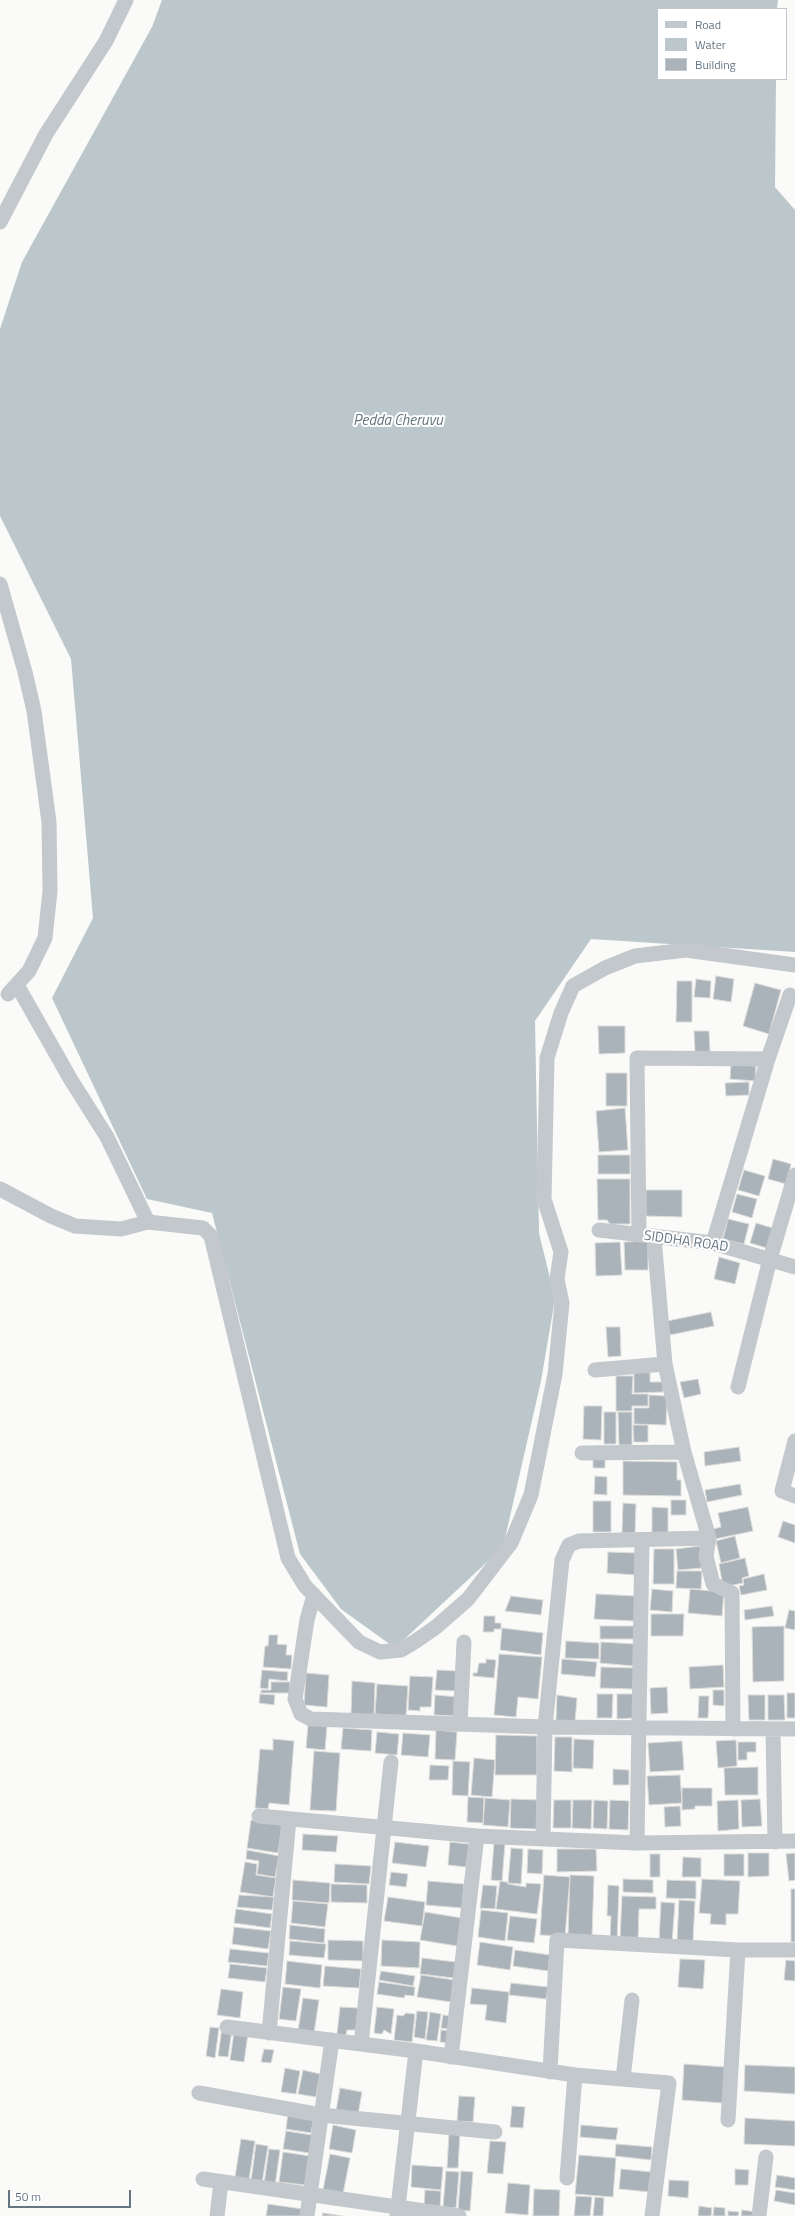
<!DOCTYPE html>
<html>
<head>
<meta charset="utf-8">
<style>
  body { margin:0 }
  #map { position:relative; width:795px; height:2216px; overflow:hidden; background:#fafaf8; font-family:"Titillium Web",sans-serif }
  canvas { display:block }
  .legend { position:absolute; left:657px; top:8px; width:130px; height:72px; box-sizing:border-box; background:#fff; border:1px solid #c1c8cd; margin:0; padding:5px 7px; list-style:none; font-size:12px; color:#657683 }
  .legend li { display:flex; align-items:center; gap:8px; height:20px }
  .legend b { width:20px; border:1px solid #c1c8cd }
  .scale { position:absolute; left:8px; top:2190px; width:123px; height:18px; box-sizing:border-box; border:2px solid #657683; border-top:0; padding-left:5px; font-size:12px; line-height:14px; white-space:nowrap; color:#657683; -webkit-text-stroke:3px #fff; paint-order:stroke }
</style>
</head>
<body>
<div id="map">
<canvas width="795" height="2216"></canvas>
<ul class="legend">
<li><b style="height:5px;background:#c3c8cc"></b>Road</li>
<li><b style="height:11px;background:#bbc7cb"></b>Water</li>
<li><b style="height:11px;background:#aab3b9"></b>Building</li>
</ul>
<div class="scale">50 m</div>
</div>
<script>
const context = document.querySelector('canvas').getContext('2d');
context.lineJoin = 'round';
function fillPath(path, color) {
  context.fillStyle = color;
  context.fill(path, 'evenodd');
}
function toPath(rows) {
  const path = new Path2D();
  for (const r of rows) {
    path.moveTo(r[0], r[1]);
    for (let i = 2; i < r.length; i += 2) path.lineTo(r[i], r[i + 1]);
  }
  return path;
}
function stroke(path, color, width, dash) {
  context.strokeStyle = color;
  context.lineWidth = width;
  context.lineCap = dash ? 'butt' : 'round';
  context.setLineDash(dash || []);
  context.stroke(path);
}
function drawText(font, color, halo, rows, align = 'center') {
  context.font = font + ' "Titillium Web",sans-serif';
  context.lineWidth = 4;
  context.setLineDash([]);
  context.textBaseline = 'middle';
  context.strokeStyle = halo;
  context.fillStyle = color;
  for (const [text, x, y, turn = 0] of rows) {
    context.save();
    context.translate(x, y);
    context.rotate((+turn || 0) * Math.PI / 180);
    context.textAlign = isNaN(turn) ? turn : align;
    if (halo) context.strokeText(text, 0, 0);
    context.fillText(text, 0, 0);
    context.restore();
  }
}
const water = toPath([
  [162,0,778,0,777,9,658,9,658,79,776,79,775,187,795,210,795,952,591,939,535,1021,539,1233,555,1299,541,1381,503,1547,395,1648,341,1609,300,1554,212,1213,147,1199,52,998,93,918,71,659,0,516,0,329,22,262,152,27]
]);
const building = toPath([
  [716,976,734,979,731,1002,713,999,716,976],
  [696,979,711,981,710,998,694,997,696,979],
  [677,981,692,981,692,1022,676,1022,677,981],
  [755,983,781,990,769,1034,743,1026,755,983],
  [598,1026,625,1026,625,1053,599,1054,598,1026],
  [694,1031,709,1031,710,1052,695,1052,694,1031],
  [731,1064,756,1066,755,1081,730,1079,731,1064],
  [606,1073,627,1073,627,1106,606,1106,606,1073],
  [749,1082,749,1095,726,1096,725,1083,749,1082],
  [625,1108,628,1150,599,1152,596,1111,625,1108],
  [598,1155,630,1155,630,1174,598,1174,598,1155],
  [773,1159,791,1164,786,1184,768,1179,773,1159],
  [744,1170,765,1176,759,1196,738,1190,744,1170],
  [597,1179,630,1179,630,1224,610,1224,607,1220,598,1220,597,1179],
  [646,1190,682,1190,682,1217,646,1216,646,1190],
  [737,1194,757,1199,752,1218,732,1212,737,1194],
  [728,1219,749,1224,744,1244,723,1239,728,1219],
  [756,1223,776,1229,770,1249,750,1243,756,1223],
  [648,1241,648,1270,625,1270,624,1242,648,1241],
  [620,1242,622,1275,596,1276,595,1243,620,1242],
  [719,1257,740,1263,735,1284,714,1279,719,1257],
  [711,1312,714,1326,670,1335,667,1321,711,1312],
  [606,1327,620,1327,621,1356,608,1357,606,1327],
  [634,1369,650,1369,650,1382,663,1382,663,1392,634,1393,634,1369],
  [616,1376,633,1376,632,1394,648,1394,648,1406,632,1406,632,1411,616,1411,616,1376],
  [698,1379,701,1394,684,1398,680,1382,698,1379],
  [649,1395,667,1396,666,1425,634,1424,634,1408,649,1408,649,1395],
  [584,1406,602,1406,601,1440,583,1439,584,1406],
  [604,1412,616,1412,616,1444,604,1444,604,1412],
  [618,1412,632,1412,632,1445,619,1445,618,1412],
  [633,1425,648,1425,648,1442,634,1442,633,1425],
  [739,1447,741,1461,705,1466,704,1452,739,1447],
  [593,1455,605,1455,605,1468,593,1468,593,1455],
  [623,1461,677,1462,677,1480,681,1480,681,1496,623,1495,623,1461],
  [595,1476,607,1477,607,1495,594,1494,595,1476],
  [740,1484,742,1495,707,1502,705,1490,740,1484],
  [671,1500,686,1500,686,1515,671,1515,671,1500],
  [593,1501,611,1501,611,1532,593,1532,593,1501],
  [623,1503,636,1504,635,1533,622,1533,623,1503],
  [652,1507,668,1508,668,1534,652,1533,652,1507],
  [748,1507,753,1531,715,1539,713,1529,721,1527,718,1513,748,1507],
  [783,1521,795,1525,795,1543,778,1537,783,1521],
  [735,1536,740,1558,721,1563,716,1541,735,1536],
  [700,1546,702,1568,678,1570,676,1549,700,1546],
  [654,1549,674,1549,674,1584,653,1584,654,1549],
  [608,1552,638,1553,637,1575,607,1573,608,1552],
  [745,1558,749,1576,742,1578,743,1583,723,1587,719,1564,745,1558],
  [677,1571,702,1571,701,1589,676,1588,677,1571],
  [764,1574,767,1590,741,1595,739,1586,744,1585,743,1579,764,1574],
  [652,1589,673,1591,672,1612,650,1610,652,1589],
  [690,1589,724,1592,722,1616,688,1613,690,1589],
  [596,1594,636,1596,634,1621,594,1619,596,1594],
  [511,1596,543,1600,541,1615,505,1611,511,1596],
  [772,1606,774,1616,745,1620,744,1610,772,1606],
  [789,1610,795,1611,795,1630,785,1628,789,1610],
  [651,1614,684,1614,683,1636,651,1636,651,1614],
  [484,1616,495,1616,495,1623,501,1623,501,1629,494,1629,494,1632,483,1632,484,1616],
  [600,1626,635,1626,635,1639,600,1639,600,1626],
  [784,1626,784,1681,753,1682,752,1627,784,1626],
  [502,1628,543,1633,541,1655,500,1650,502,1628],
  [269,1635,278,1635,277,1644,287,1645,286,1655,292,1655,291,1669,263,1667,265,1646,268,1646,269,1635],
  [566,1641,599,1643,599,1659,565,1658,566,1641],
  [601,1642,634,1644,633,1666,600,1663,601,1642],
  [499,1654,542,1657,538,1699,518,1697,516,1717,494,1715,499,1654],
  [486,1659,496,1660,494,1678,473,1676,473,1673,477,1673,479,1663,486,1663,486,1659],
  [562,1659,597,1662,595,1677,561,1674,562,1659],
  [723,1665,724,1687,690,1689,689,1667,723,1665],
  [601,1667,634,1668,633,1689,600,1688,601,1667],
  [262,1670,288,1672,287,1681,269,1679,268,1689,260,1688,262,1670],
  [437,1670,458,1671,457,1691,435,1690,437,1670],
  [306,1673,329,1675,327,1707,304,1705,306,1673],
  [410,1676,433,1677,431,1707,420,1707,420,1711,408,1710,410,1676],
  [352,1681,375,1683,374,1715,351,1714,352,1681],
  [271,1682,290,1682,289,1693,261,1693,261,1690,271,1690,271,1682],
  [377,1684,408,1686,406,1716,375,1714,377,1684],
  [667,1687,668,1713,651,1714,650,1688,667,1687],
  [713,1690,724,1690,724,1706,713,1705,713,1690],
  [787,1693,795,1693,795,1718,787,1718,787,1693],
  [260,1694,275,1695,274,1705,259,1703,260,1694],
  [597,1694,613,1694,612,1718,597,1718,597,1694],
  [617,1694,633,1694,633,1718,617,1719,617,1694],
  [435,1695,458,1697,456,1716,434,1715,435,1695],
  [557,1695,577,1698,575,1722,556,1721,557,1695],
  [748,1695,765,1695,765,1720,749,1720,748,1695],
  [768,1695,784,1695,785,1720,768,1720,768,1695],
  [699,1696,709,1696,708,1718,698,1718,699,1696],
  [308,1725,327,1726,325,1750,306,1748,308,1725],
  [343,1728,372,1730,371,1751,341,1749,343,1728],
  [436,1730,457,1732,455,1760,435,1759,436,1730],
  [377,1732,399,1734,397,1755,375,1753,377,1732],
  [403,1733,430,1735,428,1757,401,1755,403,1733],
  [496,1735,537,1736,537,1775,495,1775,496,1735],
  [555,1737,572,1737,572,1772,554,1771,555,1737],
  [273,1739,294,1741,289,1805,269,1803,268,1809,255,1808,260,1749,273,1750,273,1739],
  [574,1739,594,1740,593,1769,573,1768,574,1739],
  [736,1740,737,1766,718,1768,716,1741,736,1740],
  [682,1741,684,1770,650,1772,648,1743,682,1741],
  [738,1742,756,1742,756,1752,747,1752,747,1760,738,1760,738,1742],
  [314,1751,340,1753,336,1811,310,1810,314,1751],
  [474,1758,495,1760,492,1797,471,1795,474,1758],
  [453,1761,470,1762,468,1796,452,1795,453,1761],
  [430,1765,449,1766,448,1780,429,1780,430,1765],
  [758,1767,758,1795,725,1795,724,1768,758,1767],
  [613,1769,629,1770,629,1785,613,1785,613,1769],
  [680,1775,682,1803,649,1805,647,1776,680,1775],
  [682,1788,712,1788,712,1806,695,1806,695,1809,682,1810,682,1788],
  [468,1797,484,1798,483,1823,467,1822,468,1797],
  [485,1798,510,1800,508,1827,483,1825,485,1798],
  [511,1799,538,1800,537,1829,510,1828,511,1799],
  [760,1799,762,1826,742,1827,741,1800,760,1799],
  [554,1800,571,1800,571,1828,553,1828,554,1800],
  [573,1800,592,1800,591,1829,572,1828,573,1800],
  [594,1800,608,1801,607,1829,593,1828,594,1800],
  [610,1800,629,1801,628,1830,609,1829,610,1800],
  [738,1800,739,1829,718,1831,717,1801,738,1800],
  [680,1806,681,1826,665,1827,664,1807,680,1806],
  [251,1820,282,1825,278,1853,247,1848,251,1820],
  [303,1834,338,1836,336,1852,302,1850,303,1834],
  [395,1842,429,1846,426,1867,392,1863,395,1842],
  [450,1842,469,1844,466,1867,448,1865,450,1842],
  [494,1843,505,1844,502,1881,491,1880,494,1843],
  [511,1848,523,1849,521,1884,508,1883,511,1848],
  [528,1849,543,1850,542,1874,527,1873,528,1849],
  [557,1849,596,1849,597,1871,557,1872,557,1849],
  [247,1850,279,1856,275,1877,257,1874,259,1861,246,1859,247,1850],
  [748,1853,769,1853,769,1876,748,1877,748,1853],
  [795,1853,795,1880,789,1881,786,1854,795,1853],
  [650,1854,660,1854,660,1877,650,1877,650,1854],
  [724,1854,744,1854,744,1876,724,1876,724,1854],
  [683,1857,701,1858,701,1877,682,1877,683,1857],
  [245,1862,257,1864,256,1875,276,1878,273,1897,240,1892,245,1862],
  [335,1864,371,1866,369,1884,334,1882,335,1864],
  [391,1872,408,1874,406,1887,389,1885,391,1872],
  [544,1875,570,1877,565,1936,540,1935,544,1875],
  [570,1875,594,1876,592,1937,568,1936,570,1875],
  [623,1879,653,1880,653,1893,623,1892,623,1879],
  [702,1879,740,1881,738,1914,726,1914,726,1925,710,1924,711,1914,699,1913,702,1879],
  [293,1880,330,1883,329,1903,292,1900,293,1880],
  [667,1880,696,1881,696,1899,666,1898,667,1880],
  [428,1881,464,1884,462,1908,426,1905,428,1881],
  [500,1881,507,1882,508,1884,526,1887,526,1883,541,1884,537,1914,496,1909,500,1881],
  [331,1884,367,1885,367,1903,331,1902,331,1884],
  [483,1885,497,1886,495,1909,480,1908,483,1885],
  [608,1885,619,1886,617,1942,610,1941,611,1916,607,1916,608,1885],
  [791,1889,795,1889,795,1942,791,1942,791,1889],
  [239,1895,274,1897,272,1910,237,1907,239,1895],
  [622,1896,656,1897,656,1909,639,1909,638,1940,620,1940,622,1896],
  [388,1897,425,1902,422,1926,384,1921,388,1897],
  [679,1900,695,1901,693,1941,677,1941,679,1900],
  [293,1901,328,1904,325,1927,291,1923,293,1901],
  [661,1902,675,1903,672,1943,659,1942,661,1902],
  [236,1909,272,1914,270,1928,234,1923,236,1909],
  [481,1910,508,1913,505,1941,478,1937,481,1910],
  [425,1912,462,1918,457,1946,420,1940,425,1912],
  [510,1916,537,1919,534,1943,507,1940,510,1916],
  [290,1925,325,1929,324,1943,289,1939,290,1925],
  [234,1927,271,1931,268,1949,232,1944,234,1927],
  [328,1940,363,1941,363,1961,328,1960,328,1940],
  [382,1940,420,1942,419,1968,381,1966,382,1940],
  [290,1941,326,1944,324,1958,289,1955,290,1941],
  [480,1942,513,1947,510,1970,477,1965,480,1942],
  [230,1949,269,1953,267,1966,228,1962,230,1949],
  [515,1950,550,1955,548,1971,513,1966,515,1950],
  [422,1958,456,1962,454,1978,420,1974,422,1958],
  [680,1959,705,1960,703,1989,678,1987,680,1959],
  [786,1960,795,1961,795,1981,784,1980,786,1960],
  [287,1961,322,1965,320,1988,285,1984,287,1961],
  [230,1964,267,1968,265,1982,228,1978,230,1964],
  [325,1966,361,1969,359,1988,323,1986,325,1966],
  [381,1971,415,1976,413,1986,379,1980,381,1971],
  [421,1975,454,1980,451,2002,417,1997,421,1975],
  [379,1982,415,1987,414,1996,405,1995,404,1998,377,1994,379,1982],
  [511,1983,548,1987,546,1999,509,1995,511,1983],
  [283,1987,301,1989,296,2021,279,2019,283,1987],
  [472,1988,509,1992,506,2023,485,2020,487,2005,470,2004,472,1988],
  [221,1989,243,1992,240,2018,217,2015,221,1989],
  [303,1998,319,2000,314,2033,298,2031,303,1998],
  [340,2007,358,2008,356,2030,347,2030,346,2035,337,2034,340,2007],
  [377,2007,394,2009,391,2034,384,2030,382,2034,374,2033,377,2007],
  [417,2011,428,2012,425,2039,414,2037,417,2011],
  [430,2012,441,2014,437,2041,426,2040,430,2012],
  [406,2013,415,2014,412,2042,394,2040,397,2015,403,2016,406,2013],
  [443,2015,453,2016,452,2029,441,2028,443,2015],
  [210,2027,219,2028,215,2058,206,2056,210,2027],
  [222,2028,232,2030,228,2057,218,2056,222,2028],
  [441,2030,452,2031,450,2043,440,2042,441,2030],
  [234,2032,248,2034,244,2062,230,2060,234,2032],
  [264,2049,274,2050,271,2063,261,2062,264,2049],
  [684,2064,725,2067,723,2103,682,2100,684,2064],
  [745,2065,795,2067,795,2094,744,2091,745,2065],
  [285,2068,300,2071,296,2094,281,2092,285,2068],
  [303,2070,320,2074,316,2097,298,2094,303,2070],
  [340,2088,362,2092,358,2115,336,2111,340,2088],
  [459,2096,475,2097,473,2122,457,2121,459,2096],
  [512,2106,525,2107,523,2128,510,2127,512,2106],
  [288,2113,314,2117,311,2133,286,2129,288,2113],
  [745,2118,795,2121,795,2146,744,2144,745,2118],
  [333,2125,356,2130,352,2153,329,2149,333,2125],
  [581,2125,618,2128,616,2140,580,2137,581,2125],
  [286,2131,312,2135,309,2153,283,2149,286,2131],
  [449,2133,460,2133,458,2168,447,2168,449,2133],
  [241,2139,255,2141,249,2179,235,2177,241,2139],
  [490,2141,506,2142,503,2174,487,2173,490,2141],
  [256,2144,268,2146,262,2183,251,2181,256,2144],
  [616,2144,652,2147,651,2160,615,2156,616,2144],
  [269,2149,280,2150,275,2186,264,2184,269,2149],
  [283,2152,310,2156,305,2185,279,2182,283,2152],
  [330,2154,350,2158,343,2194,323,2190,330,2154],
  [579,2155,616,2158,613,2197,575,2194,579,2155],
  [412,2165,443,2167,441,2190,411,2187,412,2165],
  [621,2169,652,2172,650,2192,619,2189,621,2169],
  [735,2169,749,2170,748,2185,735,2185,735,2169],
  [446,2171,459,2172,456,2208,443,2207,446,2171],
  [461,2171,473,2172,470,2211,458,2210,461,2171],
  [777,2175,795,2178,795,2190,775,2187,777,2175],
  [669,2180,689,2181,688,2198,668,2196,669,2180],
  [508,2183,530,2185,528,2215,505,2213,508,2183],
  [534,2189,560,2190,559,2216,533,2216,534,2189],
  [425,2190,441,2191,440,2208,424,2207,425,2190],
  [776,2190,795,2193,795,2205,774,2201,776,2190],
  [576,2196,592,2197,590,2216,574,2216,576,2196],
  [595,2197,604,2198,603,2216,593,2216,595,2197],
  [268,2204,302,2209,301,2216,266,2216,268,2204],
  [699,2206,712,2208,711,2216,698,2216,699,2206],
  [714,2207,725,2208,725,2216,713,2216,714,2207],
  [742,2210,757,2212,757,2216,741,2216,742,2210],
  [728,2211,739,2212,738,2216,728,2216,728,2211],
  [323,2213,343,2216,322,2216,323,2213]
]);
const minor = toPath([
  [0,222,46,134,106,41,126,0],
  [0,584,25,672,34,711,49,822,50,891,45,938,29,971,8,994],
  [17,985,71,1080,107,1137,148,1222,203,1228,211,1236,288,1558,305,1586,359,1642,380,1652,401,1650,416,1641,436,1627,468,1599,511,1543,531,1495,555,1374,562,1303,557,1279,561,1252,544,1199,547,1058,561,1013,573,986,605,968,635,956,686,950,795,965],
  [0,1189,51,1216,75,1226,121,1229,148,1222],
  [599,1230,713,1243,795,1267],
  [639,1235,637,1058,768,1059],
  [654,1238,665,1364,684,1452,709,1538,706,1556,713,1584,732,1593,733,1729],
  [713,1243,768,1059,790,995],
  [595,1370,665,1364],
  [738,1387,770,1259,795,1175],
  [795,1441,782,1491,795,1496],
  [582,1453,684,1452],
  [314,1595,307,1620,295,1699,301,1714,311,1719,545,1727,795,1729],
  [460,1724,464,1642],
  [773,1730,775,1842],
  [259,1816,477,1836,637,1843,795,1841],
  [543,1839,545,1727,562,1560,569,1545,579,1541,709,1538],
  [637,1843,642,1540],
  [227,2027,416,2051,575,2075,669,2083,652,2216],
  [269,2033,289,1819],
  [361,2044,391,1762],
  [451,2057,477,1836],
  [550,2072,557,1940,738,1950,795,1950],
  [623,2079,632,2000],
  [199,2093,321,2115,495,2132],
  [728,2120,738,1950],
  [567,2178,575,2075],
  [203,2179,459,2216],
  [217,2216,221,2182],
  [307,2216,332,2040],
  [397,2216,416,2051],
  [759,2216,766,2157]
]);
const streetNames = [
  ["SIDDHA ROAD",686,1242,8]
];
const waterNames = [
  ["Pedda Cheruvu",398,421]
];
fillPath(water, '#bbc7cb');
fillPath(building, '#aab3b9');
stroke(building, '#dcdcda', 1);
stroke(minor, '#c3c8cc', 15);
drawText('14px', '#657683', '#fff', streetNames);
drawText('italic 15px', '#60757c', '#fff', waterNames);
</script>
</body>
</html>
